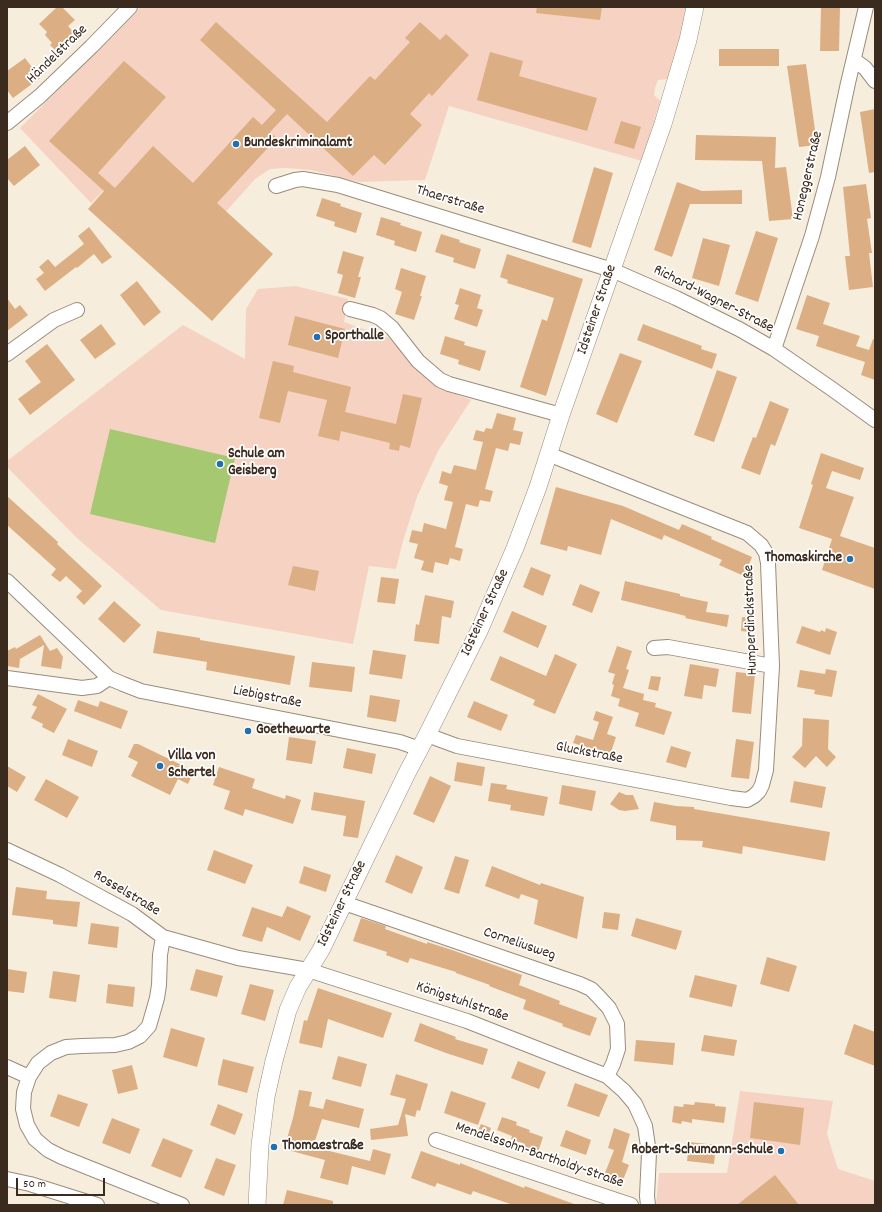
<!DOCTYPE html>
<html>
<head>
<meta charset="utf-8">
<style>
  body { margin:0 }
  #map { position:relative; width:882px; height:1212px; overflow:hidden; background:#f7eddc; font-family:Dekko,sans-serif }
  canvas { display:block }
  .frame { position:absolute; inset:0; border:8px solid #3b2a1e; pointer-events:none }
  .scale { position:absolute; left:16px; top:1178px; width:89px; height:18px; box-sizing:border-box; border:2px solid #3b2a1e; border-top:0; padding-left:5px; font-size:12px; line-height:14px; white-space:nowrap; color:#3b2a1e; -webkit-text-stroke:3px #fff; paint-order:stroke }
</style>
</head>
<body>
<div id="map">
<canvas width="882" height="1212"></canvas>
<div class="frame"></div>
<div class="scale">50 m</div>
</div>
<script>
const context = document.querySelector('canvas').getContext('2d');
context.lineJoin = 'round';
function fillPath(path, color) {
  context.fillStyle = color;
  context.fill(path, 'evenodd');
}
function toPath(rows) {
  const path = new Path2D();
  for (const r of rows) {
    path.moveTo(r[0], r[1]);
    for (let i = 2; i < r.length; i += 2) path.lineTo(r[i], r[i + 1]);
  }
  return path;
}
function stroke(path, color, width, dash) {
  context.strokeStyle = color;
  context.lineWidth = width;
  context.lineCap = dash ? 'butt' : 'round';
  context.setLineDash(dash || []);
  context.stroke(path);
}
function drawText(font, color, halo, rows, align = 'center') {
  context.font = font + ' Dekko,sans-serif';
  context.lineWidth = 3.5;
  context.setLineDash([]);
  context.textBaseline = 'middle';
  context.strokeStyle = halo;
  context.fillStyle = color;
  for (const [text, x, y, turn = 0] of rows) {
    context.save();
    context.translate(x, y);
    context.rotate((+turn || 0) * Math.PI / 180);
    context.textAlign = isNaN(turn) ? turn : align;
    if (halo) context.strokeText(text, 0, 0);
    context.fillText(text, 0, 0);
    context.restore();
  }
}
const built = toPath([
  [141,7,686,7,680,41,668,79,658,80,655,88,654,95,660,101,642,161,449,106,425,180,359,182,311,170,286,168,270,169,255,179,190,252,110,184,91,203,20,128],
  [296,286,348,299,344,322,389,338,419,371,443,389,471,400,438,451,417,497,403,541,396,569,369,566,353,644,161,610,78,539,7,467,7,461,183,325,245,359,246,309,258,289],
  [740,1091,833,1101,827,1134,838,1169,875,1181,875,1205,656,1205,659,1173,727,1173]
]);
const green = toPath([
  [110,429,235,458,215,543,90,514]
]);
const building = toPath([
  [57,7,62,7,75,20,68,26,77,36,58,53,50,45,52,43,45,35,47,32,39,24],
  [537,7,602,7,600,20,536,13],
  [821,7,840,7,839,51,820,51],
  [216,22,327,122,370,76,375,80,410,42,405,38,420,22,440,40,446,34,469,55,432,96,429,93,410,114,422,125,385,165,374,155,353,176,287,114,270,132,277,138,217,203,273,254,212,321,88,209,104,191,49,141,124,61,166,97,98,173,115,188,153,146,193,183,253,117,262,125,276,110,200,40],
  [719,49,779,49,779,66,719,66],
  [490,52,523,61,519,76,597,98,587,131,477,100],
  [25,58,40,78,13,98,7,90,7,71],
  [806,64,817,145,799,147,787,66],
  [875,109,875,172,869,173,860,112],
  [621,121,641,127,634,149,614,143],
  [696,135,776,137,775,168,786,167,793,219,769,221,762,161,695,160],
  [25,146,40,165,14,186,7,178,7,160],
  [594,167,613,173,591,248,572,242],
  [677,182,702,191,742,190,742,204,690,204,672,257,654,250],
  [866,184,871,218,867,219,872,253,869,253,873,287,849,290,845,256,850,256,843,187],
  [322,198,341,204,340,206,362,213,356,233,334,226,335,222,316,216],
  [381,217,401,223,400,225,422,232,416,252,394,245,395,241,376,235],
  [89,227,112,257,102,264,94,254,77,268,76,267,45,291,36,279,44,273,39,267,48,259,55,267,84,244,78,236],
  [756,231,778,238,758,302,735,294],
  [441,234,460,240,459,242,481,249,475,269,453,262,454,258,435,252],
  [703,238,730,245,719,286,692,278],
  [343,251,364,257,358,277,361,277,355,298,338,293,343,275,337,273],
  [507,254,583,279,546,396,520,387,542,319,547,321,554,298,507,283,508,280,500,277],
  [401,268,426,276,420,296,422,296,414,320,395,314,402,292,395,289],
  [137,281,161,312,144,326,120,295],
  [460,288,481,295,477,308,483,310,477,327,454,319,459,305,455,304],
  [807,295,830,303,823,324,860,336,856,346,869,350,873,339,875,339,875,380,861,375,865,362,816,346,819,336,796,329],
  [7,298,15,309,20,305,28,315,7,331],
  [295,316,345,329,338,358,288,345],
  [101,324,116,344,95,359,80,340],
  [643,324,702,346,701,349,717,354,712,369,637,340],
  [445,336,465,342,464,345,486,351,480,371,458,364,459,360,440,354],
  [47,344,75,380,30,415,18,399,41,382,25,361],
  [620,353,642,361,617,423,596,414],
  [273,361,294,366,293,372,351,387,345,412,396,424,403,394,422,398,410,448,400,445,399,451,389,449,390,443,341,431,339,441,318,436,327,400,288,391,280,423,259,418],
  [717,370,737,377,714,442,694,435],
  [770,401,789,409,775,446,771,444,760,475,741,468,753,437,756,438],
  [497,413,516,418,513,430,523,432,520,445,510,443,508,451,496,448,485,489,493,491,490,502,480,500,478,507,466,504,455,547,463,549,460,561,450,558,448,565,435,562,433,573,421,570,424,561,414,558,418,544,409,542,412,530,422,532,424,523,446,529,453,502,444,500,448,486,439,483,442,471,451,474,454,465,476,470,483,442,473,440,476,430,484,432,486,428,492,429],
  [821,453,864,468,860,480,832,471,826,488,854,497,840,536,875,548,875,589,822,570,832,539,799,528,813,485,811,484],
  [556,487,623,506,679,530,682,524,712,537,711,539,752,557,744,576,719,565,722,560,664,535,662,540,611,519,601,555,568,546,567,551,540,544],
  [7,496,58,542,57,544,102,586,84,605,76,597,82,591,66,576,60,582,51,575,56,569,7,525],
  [293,566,319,571,315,591,288,585],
  [531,567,551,575,543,596,523,587],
  [381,577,399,579,395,604,377,602],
  [625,581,680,594,680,596,708,602,706,612,729,615,727,627,685,618,686,616,621,600],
  [580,584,600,592,592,613,572,605],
  [425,595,454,601,451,618,442,616,439,644,414,641,416,624,419,625],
  [114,601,141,625,124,643,98,619],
  [512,611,547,626,538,648,503,632],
  [742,617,751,618,750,632,741,631],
  [802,626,820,632,821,630,825,632,826,628,837,632,830,655,796,643],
  [157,631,200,638,200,640,295,656,290,685,206,670,207,662,153,653],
  [40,635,50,651,57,648,63,657,61,669,41,666,44,645,20,659,19,668,7,666,7,651,15,647,16,649],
  [617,646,632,651,626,669,629,670,623,688,644,694,643,700,656,703,655,707,672,712,664,735,635,726,639,713,618,706,620,699,611,696,614,685,612,684,615,674,608,672],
  [373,650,406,655,402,679,369,674],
  [555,654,577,664,555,714,533,705,535,700,490,680,500,656,546,676],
  [312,662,355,667,352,692,309,687],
  [690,664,719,669,716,687,704,685,702,699,684,696],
  [826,669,837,671,832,697,814,694,815,690,797,687,800,670,825,674],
  [736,672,755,674,751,714,732,712],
  [651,676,661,677,658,691,648,689],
  [38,694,67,709,54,733,42,727,43,724,31,718,37,707,32,705],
  [370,695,400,700,396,722,367,717],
  [78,700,98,707,100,701,128,711,121,729,74,711],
  [474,701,508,715,501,731,467,717],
  [596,711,613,717,607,734,616,737,610,755,573,743,576,735,593,740,599,722,593,720],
  [803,718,829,720,828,749,836,757,827,767,816,756,805,768,792,757,802,746],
  [289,737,316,741,312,764,286,760],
  [68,739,98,751,92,767,62,755],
  [736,739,754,742,749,779,731,777],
  [134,744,138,744,194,771,188,784,178,779,170,795,131,776,138,762,128,757],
  [671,746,691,752,686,768,666,762],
  [347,748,376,754,372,774,343,768],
  [457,762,485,767,482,786,454,781],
  [7,766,26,777,17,792,7,786],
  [219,767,255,779,252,788,285,799,286,795,301,800,293,824,245,809,243,816,224,809,230,791,213,785],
  [430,776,451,786,434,823,413,814],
  [46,779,79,797,67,818,34,800],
  [794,781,826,787,822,808,790,802],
  [491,783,507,785,506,789,548,797,544,816,510,810,511,805,488,801],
  [562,785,596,791,592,811,559,804],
  [314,792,365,801,358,838,343,836,346,816,311,810],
  [619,792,626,795,633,795,639,809,625,811,619,810,610,804],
  [654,802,676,806,694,807,694,809,830,832,825,861,743,846,742,854,702,847,703,841,676,840,676,826,650,821],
  [214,850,253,865,245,884,207,870],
  [396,855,423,867,412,894,385,882],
  [455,856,469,860,459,894,444,889],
  [304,866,331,875,326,892,299,883],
  [492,866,540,885,541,883,584,897,577,939,534,924,538,900,521,894,519,899,485,886],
  [16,887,47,891,46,899,80,902,77,927,53,924,53,920,12,915],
  [287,906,311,916,300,941,267,927,262,942,242,936,252,907,282,917],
  [604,912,620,914,618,930,602,928],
  [361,918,386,926,385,929,427,944,427,942,452,950,522,975,519,985,560,1001,559,1004,597,1018,590,1036,562,1026,563,1024,523,1009,526,1000,489,986,490,985,456,973,456,972,410,958,408,963,386,955,387,952,353,941],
  [636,918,682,931,676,950,631,936],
  [91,923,119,927,117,948,88,944],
  [767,957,797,966,789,992,760,984],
  [7,969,27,972,24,993,7,991],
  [196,969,223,976,217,997,190,990],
  [53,971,80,975,76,1002,49,998],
  [695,975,737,985,732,1007,689,997],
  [108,984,135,987,133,1007,106,1003],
  [250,984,274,990,265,1021,241,1014],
  [318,988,392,1013,383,1038,328,1019,322,1048,299,1043,304,1020,307,1021],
  [420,1023,456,1037,455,1039,488,1049,483,1065,446,1053,414,1041],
  [854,1024,875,1032,875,1066,844,1054],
  [171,1028,205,1038,197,1067,163,1057],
  [704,1035,737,1040,734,1056,701,1051],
  [636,1040,675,1043,673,1065,634,1061],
  [338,1056,367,1064,361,1087,332,1079],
  [223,1059,254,1067,247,1093,218,1085,218,1081],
  [518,1061,546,1072,539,1089,511,1078],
  [132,1065,138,1089,118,1094,112,1070],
  [396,1074,428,1084,420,1111,417,1110,415,1117,405,1114,408,1136,371,1140,370,1129,398,1125,406,1099,390,1095],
  [575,1083,608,1095,599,1117,567,1106],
  [299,1090,312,1092,309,1106,323,1109,326,1099,364,1109,359,1128,322,1119,313,1147,370,1161,373,1149,391,1154,385,1175,352,1166,348,1185,320,1178,325,1160,284,1149,293,1118],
  [451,1091,486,1103,478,1125,444,1113],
  [58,1094,88,1104,79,1127,50,1116],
  [695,1102,715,1104,715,1106,726,1107,724,1123,692,1119,692,1123,682,1121,681,1124,672,1122,674,1106,683,1107,684,1104,694,1105],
  [754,1102,804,1108,800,1145,750,1138],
  [218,1104,243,1114,235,1135,210,1125],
  [502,1117,517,1122,516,1125,530,1130,529,1132,543,1137,538,1152,524,1147,525,1144,511,1139,512,1136,497,1130],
  [112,1118,140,1129,130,1154,102,1143],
  [481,1124,491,1128,487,1139,476,1135],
  [614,1128,630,1134,622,1162,629,1165,623,1180,605,1173,614,1150,608,1148],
  [566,1130,591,1140,586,1155,560,1146],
  [163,1138,193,1150,181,1178,151,1166],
  [689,1142,716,1145,714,1164,687,1161],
  [421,1151,460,1165,460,1163,524,1188,525,1186,574,1204,574,1205,513,1205,473,1191,471,1195,437,1183,435,1187,411,1178],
  [216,1158,236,1165,224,1196,204,1188],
  [775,1175,799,1205,737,1205],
  [287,1190,333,1201,333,1205,283,1205]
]);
const minor = toPath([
  [854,60,865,68,875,81],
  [7,123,40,96,92,46,130,7],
  [276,186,295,180,303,179,338,185,612,270,676,298,739,329,774,349,832,389,875,420],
  [350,309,373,315,380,318,392,328,418,361,440,380,449,384,561,415],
  [774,349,812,236,828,177,848,83,866,7],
  [7,354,54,320,77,310],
  [7,581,109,678,123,684,141,691,400,742,420,749],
  [654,648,668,647,772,666],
  [7,678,82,688,97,686,109,678],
  [427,735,457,746,731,798,747,800,754,796,759,791,762,785,766,770,772,666,768,563,766,553,761,545,747,533,548,454],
  [7,850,60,875,132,914,163,937,238,958,308,970,467,1021,607,1076,624,1091,635,1104,645,1126,649,1153,647,1196,648,1205],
  [344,903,580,984,591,989,598,996,609,1008,617,1024,618,1049,613,1064,607,1076],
  [163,937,160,955,159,985,157,998,149,1026,140,1036,128,1042,115,1045,82,1046,66,1047,51,1053,38,1063,29,1077,24,1092,23,1109,27,1125,35,1139,48,1150,62,1157,182,1205],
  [7,1067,29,1077],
  [436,1140,631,1205],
  [7,1179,30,1184,97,1205]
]);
const tertiary = toPath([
  [257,1205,260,1145,266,1097,274,1061,288,1010,298,987,321,950,407,773,427,735,480,629,515,548,538,487,561,415,663,124,688,40,695,7]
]);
const markers = [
  [236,144,4,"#1f6fb2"],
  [317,337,4,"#1f6fb2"],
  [220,464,4,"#1f6fb2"],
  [850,559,4,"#1f6fb2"],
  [248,731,4,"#1f6fb2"],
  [160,766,4,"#1f6fb2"],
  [274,1147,4,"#1f6fb2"],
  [781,1151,4,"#1f6fb2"]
];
const streetNames = [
  ["Händelstraße",58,55,-44],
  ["Honeggerstraße",809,176,-77],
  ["Thaerstraße",450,201,17],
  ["Richard-Wagner-Straße",713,300,27],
  ["Idsteiner Straße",598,310,-71],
  ["Idsteiner Straße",486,613,-65],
  ["Humperdinckstraße",752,620,-92],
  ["Liebigstraße",267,698,11],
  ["Gluckstraße",589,754,11],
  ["Rosselstraße",126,894,31],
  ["Idsteiner Straße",343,904,-64],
  ["Corneliusweg",519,945,19],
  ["Königstuhlstraße",462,1003,19],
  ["Mendelssohn-Bartholdy-Straße",539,1156,19]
];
const poiNames = [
  ["Bundeskriminalamt",244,144],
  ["Sporthalle",325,337],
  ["Schule am",228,455],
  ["Geisberg",228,472],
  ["Thomaskirche",842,559,"right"],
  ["Goethewarte",256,731],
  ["Villa von",168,757],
  ["Schertel",168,774],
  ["Thomaestraße",282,1147],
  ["Robert-Schumann-Schule",773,1151,"right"]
];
fillPath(built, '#f5d2c2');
fillPath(green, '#a6c871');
fillPath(building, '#dbaf83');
stroke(minor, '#998c7d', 16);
stroke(tertiary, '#998c7d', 18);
stroke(minor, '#fff', 14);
stroke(tertiary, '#fff', 17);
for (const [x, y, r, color] of markers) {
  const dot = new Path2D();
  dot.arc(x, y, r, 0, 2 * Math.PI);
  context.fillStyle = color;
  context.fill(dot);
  stroke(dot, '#fff', 1.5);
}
drawText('15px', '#3b2a1e', '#fff', streetNames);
drawText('bold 15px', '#3b2a1e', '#fff', poiNames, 'left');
</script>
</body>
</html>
